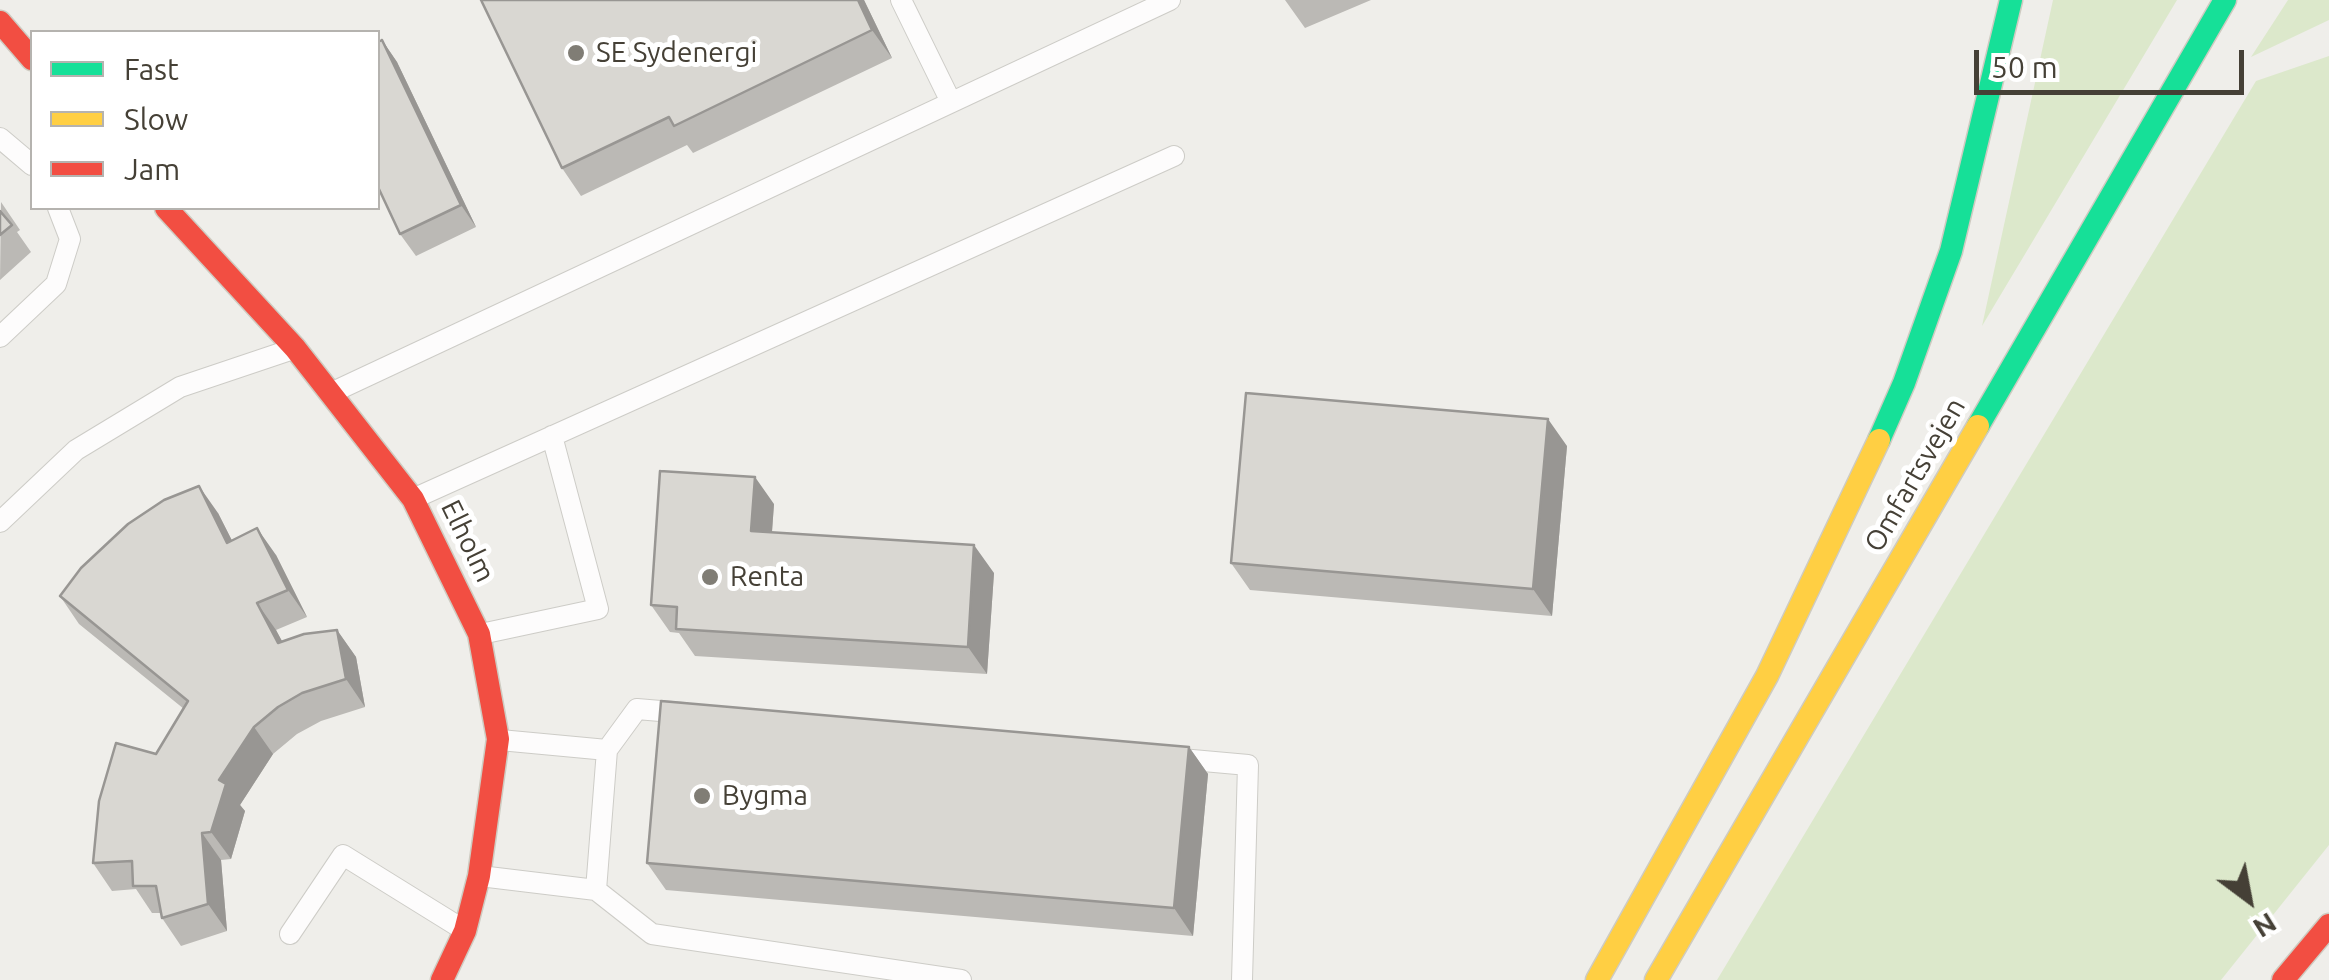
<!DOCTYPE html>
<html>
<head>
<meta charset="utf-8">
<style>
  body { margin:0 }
  #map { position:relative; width:2329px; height:980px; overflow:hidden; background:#efeeea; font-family:Ubuntu,sans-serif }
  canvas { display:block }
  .legend { position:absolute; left:30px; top:30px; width:350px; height:180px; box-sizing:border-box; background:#fff; border:2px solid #b5b3af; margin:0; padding:12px 18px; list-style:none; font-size:30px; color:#454036 }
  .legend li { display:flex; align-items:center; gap:20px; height:50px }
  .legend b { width:50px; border:2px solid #b5b3af }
  .north { position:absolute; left:2199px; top:850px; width:100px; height:100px; -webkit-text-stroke:8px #fff; paint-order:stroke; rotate:148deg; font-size:28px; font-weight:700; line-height:40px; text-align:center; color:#454036 }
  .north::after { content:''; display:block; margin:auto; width:35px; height:45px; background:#454036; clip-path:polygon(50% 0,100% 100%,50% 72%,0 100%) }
  .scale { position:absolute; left:1974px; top:50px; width:270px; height:45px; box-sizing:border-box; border:5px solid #454036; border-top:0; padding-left:12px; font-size:30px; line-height:35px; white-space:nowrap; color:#454036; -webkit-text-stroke:8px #fff; paint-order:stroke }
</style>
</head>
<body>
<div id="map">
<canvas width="2329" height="980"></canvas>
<ul class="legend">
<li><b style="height:12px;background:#16e098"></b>Fast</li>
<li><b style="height:12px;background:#ffcf43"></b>Slow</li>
<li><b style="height:12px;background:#f24e42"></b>Jam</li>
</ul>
<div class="north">N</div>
<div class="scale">50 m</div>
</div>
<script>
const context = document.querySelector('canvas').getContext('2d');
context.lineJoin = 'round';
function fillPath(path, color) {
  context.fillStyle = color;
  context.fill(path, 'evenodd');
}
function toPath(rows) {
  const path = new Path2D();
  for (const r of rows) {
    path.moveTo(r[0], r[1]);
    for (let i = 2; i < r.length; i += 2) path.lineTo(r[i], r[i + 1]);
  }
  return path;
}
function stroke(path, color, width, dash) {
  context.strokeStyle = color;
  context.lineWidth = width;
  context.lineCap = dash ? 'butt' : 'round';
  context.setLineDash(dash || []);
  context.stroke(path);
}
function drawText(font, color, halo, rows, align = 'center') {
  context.font = font + ' Ubuntu,sans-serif';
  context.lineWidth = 10;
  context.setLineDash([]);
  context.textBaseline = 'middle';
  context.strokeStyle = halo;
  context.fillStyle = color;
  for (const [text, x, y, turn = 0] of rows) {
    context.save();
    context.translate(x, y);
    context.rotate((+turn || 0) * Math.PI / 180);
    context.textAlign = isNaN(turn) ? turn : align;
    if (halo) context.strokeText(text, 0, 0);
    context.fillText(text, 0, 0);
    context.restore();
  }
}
const green = toPath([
  [2053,0,2177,0,1982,326],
  [2288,0,2329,0,2329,20,2251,57],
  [2329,56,2329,845,2221,980,1717,980,2256,81]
]);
const lane = toPath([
  [901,0,951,102],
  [0,138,32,165],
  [0,337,56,284,70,239,58,208],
  [333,392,1170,0],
  [415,498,1174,156],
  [0,522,76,450,180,387,293,349],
  [481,634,598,609,552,436],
  [607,750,637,709,684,713],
  [1170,758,1248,765,1242,980],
  [480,876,596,890,607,750,500,740],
  [596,890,652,934,961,980],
  [290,934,343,855,464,930]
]);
const fast = toPath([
  [1978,426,2225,0],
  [1879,440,1904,383,1951,251,2011,0]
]);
const slow = toPath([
  [1597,980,1767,676,1879,440],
  [1656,980,1978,426]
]);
const jam = toPath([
  [0,22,32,59],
  [166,208,295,348,413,499,479,634,498,739,479,876,465,931,442,980],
  [2283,980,2329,925]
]);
const wall = toPath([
  [864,0,892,58,693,153,687,145,581,196,562,168],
  [1285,0,1371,0,1305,28],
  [382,40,397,62,476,227,416,256,400,234],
  [1,202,20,230,17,232,31,252,0,280],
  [1567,446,1552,616,1250,590,1231,563],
  [774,504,772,532,994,573,987,674,695,656,679,633,670,632,651,605],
  [218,513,232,541,276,555,307,617,276,630,282,642,337,630,356,657,365,707,321,721,297,734,273,754,240,805,245,811,231,859,221,860,227,931,181,946,162,918,161,913,152,913,136,889,112,891,93,863,184,709,79,624,60,596],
  [1189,747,1208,774,1193,936,666,890,647,863]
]);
const shadedWall = toPath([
  [858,0,864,0,892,58,872,30],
  [382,40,397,62,476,227,461,205],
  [1548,419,1567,446,1552,616,1533,589],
  [755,477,774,504,770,558,751,531],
  [199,486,218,513,247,570,227,543],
  [257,528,276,555,307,617,288,590],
  [974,545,994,573,987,674,968,647],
  [257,603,276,630,298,670,278,643],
  [337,630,356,657,365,707,346,679],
  [254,727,273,754,240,805,245,811,231,859,211,832,219,780],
  [1189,747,1208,774,1193,936,1174,908],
  [202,833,221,860,227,931,208,904]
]);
const building = toPath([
  [481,0,858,0,872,30,674,126,669,117,562,168,481,0],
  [382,40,461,205,400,234,378,187,378,42,382,40],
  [0,211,12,225,0,235,0,211],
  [1246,393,1548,419,1533,589,1231,563,1246,393],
  [660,471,755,477,751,531,974,545,968,647,676,629,677,607,651,605,660,471],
  [199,486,227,543,257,528,288,590,257,603,278,643,304,634,337,630,346,679,302,693,278,707,254,727,219,780,226,784,211,832,202,833,208,904,162,918,156,886,133,886,132,861,93,863,99,801,116,743,156,754,188,701,60,596,81,568,128,524,164,500,199,486],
  [661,701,1189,747,1174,908,647,863,661,701]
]);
const markers = [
  [576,53,10,"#807d75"],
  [710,577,10,"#807d75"],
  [702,796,10,"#807d75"]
];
const poiNames = [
  ["SE Sydenergi",596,53],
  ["Renta",730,577],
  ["Bygma",722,796]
];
const streetNames = [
  ["Omfartsvejen",1915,475,-60],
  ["Elholm",468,541,64]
];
fillPath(green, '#dce8cb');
stroke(lane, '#cdccc7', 22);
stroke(fast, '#cecbc1', 25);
stroke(slow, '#cecbc1', 25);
stroke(jam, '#cecbc1', 25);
stroke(lane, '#fdfcfc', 20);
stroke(fast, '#16e098', 22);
stroke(slow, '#ffcf43', 22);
stroke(jam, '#f24e42', 22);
fillPath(wall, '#bbb9b5');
fillPath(shadedWall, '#989693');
fillPath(building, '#d9d7d2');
stroke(building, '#989693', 2.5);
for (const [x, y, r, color] of markers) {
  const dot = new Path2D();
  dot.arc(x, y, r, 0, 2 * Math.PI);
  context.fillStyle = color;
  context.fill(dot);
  stroke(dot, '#fff', 4);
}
drawText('28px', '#454036', '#fff', poiNames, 'left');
drawText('28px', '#454036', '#fff', streetNames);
</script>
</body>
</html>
